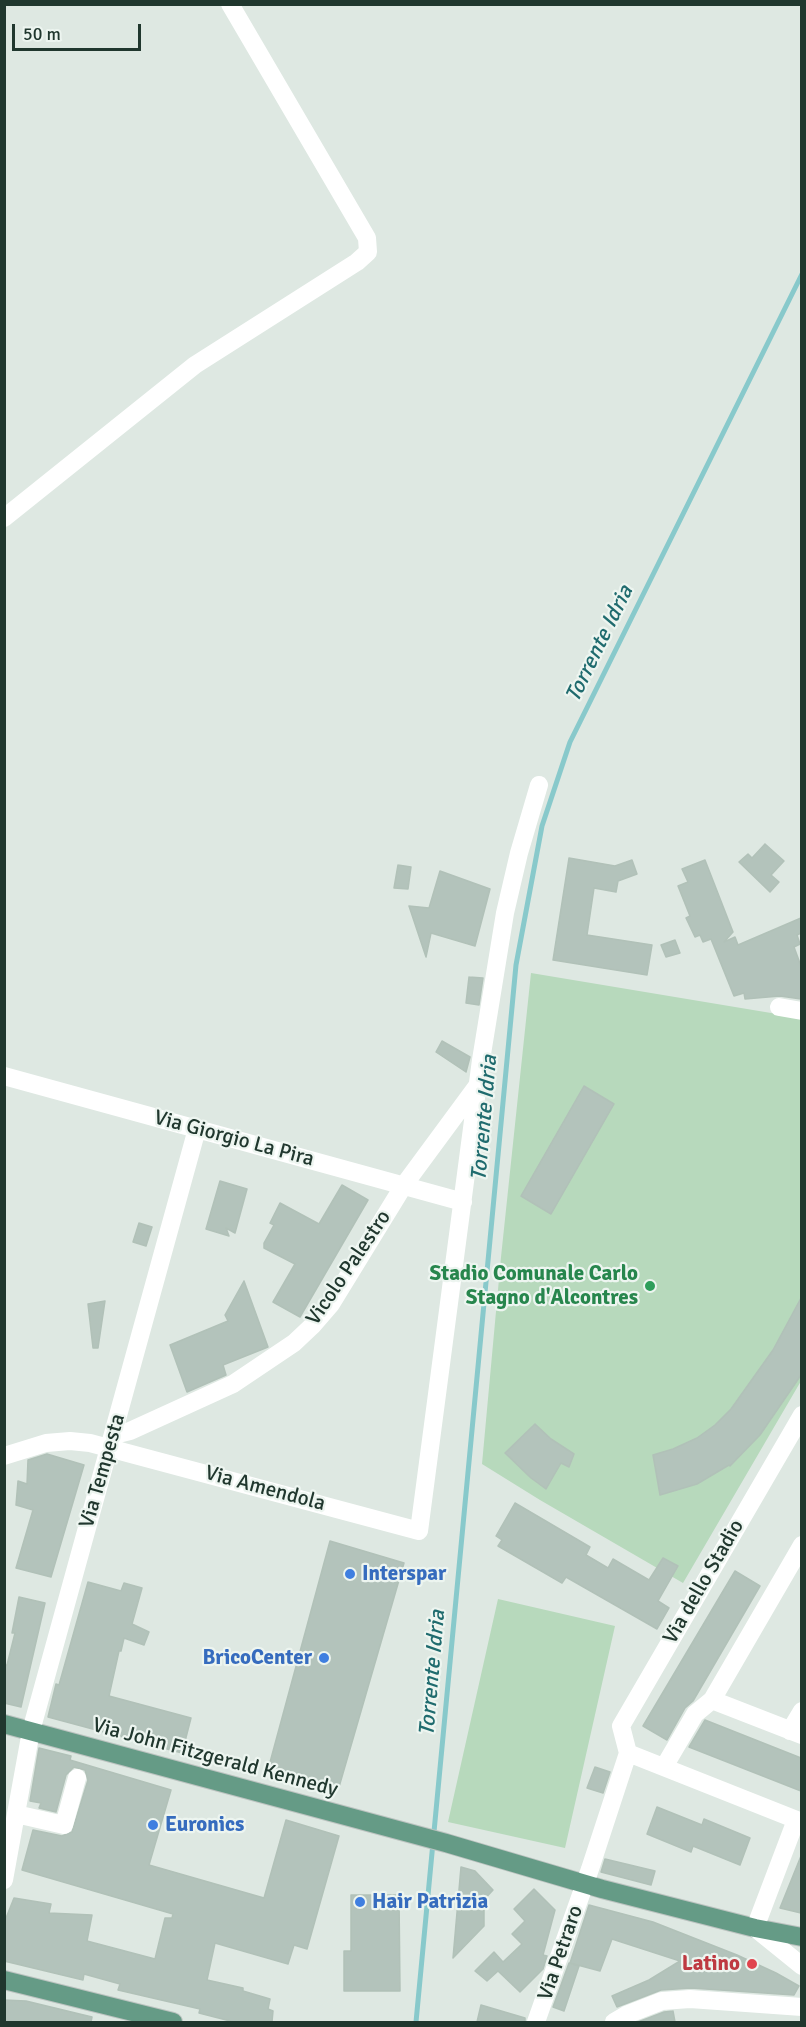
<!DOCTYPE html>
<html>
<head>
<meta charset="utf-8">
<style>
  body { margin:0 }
  #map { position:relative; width:806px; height:2027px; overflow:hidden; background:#dee8e2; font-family:Signika,sans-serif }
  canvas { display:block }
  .frame { position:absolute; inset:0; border:6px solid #20372e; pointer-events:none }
  .scale { position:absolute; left:12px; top:24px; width:129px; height:27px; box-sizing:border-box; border:3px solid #20372e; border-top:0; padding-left:8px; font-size:18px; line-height:21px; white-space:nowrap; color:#20372e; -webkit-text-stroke:4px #edf5f0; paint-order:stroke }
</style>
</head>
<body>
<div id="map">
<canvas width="806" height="2027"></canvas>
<div class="frame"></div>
<div class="scale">50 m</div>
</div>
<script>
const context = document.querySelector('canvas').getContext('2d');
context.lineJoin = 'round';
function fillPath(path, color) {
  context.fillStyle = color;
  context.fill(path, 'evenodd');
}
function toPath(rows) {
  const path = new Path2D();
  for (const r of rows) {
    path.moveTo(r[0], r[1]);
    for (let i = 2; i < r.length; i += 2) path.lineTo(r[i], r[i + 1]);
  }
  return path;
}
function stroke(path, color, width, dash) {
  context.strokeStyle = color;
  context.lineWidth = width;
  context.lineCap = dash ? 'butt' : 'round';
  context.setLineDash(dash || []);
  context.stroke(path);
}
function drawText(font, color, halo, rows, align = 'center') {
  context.font = font + ' Signika,sans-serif';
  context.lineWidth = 4.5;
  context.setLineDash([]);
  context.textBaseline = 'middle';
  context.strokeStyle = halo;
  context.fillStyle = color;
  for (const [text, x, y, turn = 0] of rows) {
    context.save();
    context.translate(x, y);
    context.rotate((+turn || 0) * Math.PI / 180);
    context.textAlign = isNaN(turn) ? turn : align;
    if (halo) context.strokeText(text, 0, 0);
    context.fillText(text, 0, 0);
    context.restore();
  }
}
const green = toPath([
  [531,973,801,1018,801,1381,683,1583,540,1500,482,1464,501,1257],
  [498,1599,615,1626,565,1848,448,1822]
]);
const stream = toPath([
  [416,2022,516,965,542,826,570,742,802,274]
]);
const building = toPath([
  [765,844,784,861,771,875,779,882,770,892,739,862,748,854,752,858,765,844],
  [569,858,615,866,632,860,637,874,618,881,616,892,594,888,587,935,652,945,647,975,553,960,569,858],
  [705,860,733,932,724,942,735,937,738,945,801,918,801,933,797,935,800,944,794,947,801,966,801,999,780,996,745,999,744,993,734,996,711,939,703,942,700,935,695,937,686,918,690,916,678,886,688,882,682,869,705,860],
  [398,865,411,867,408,889,394,888,398,865],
  [440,871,490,889,475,946,431,933,426,957,409,906,429,908,440,871],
  [675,940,680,953,666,957,661,945,675,940],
  [469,977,483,978,479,1005,466,1003,469,977],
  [442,1041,470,1057,466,1072,436,1052,442,1041],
  [584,1086,614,1104,551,1214,521,1196,584,1086],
  [220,1181,247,1189,235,1233,226,1228,229,1236,206,1229,220,1181],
  [342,1185,368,1200,300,1317,273,1302,295,1264,264,1248,264,1243,274,1225,270,1223,280,1203,319,1224,342,1185],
  [139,1223,152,1227,146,1246,133,1242,139,1223],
  [244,1281,268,1347,223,1365,226,1375,187,1392,170,1345,228,1321,225,1315,244,1281],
  [801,1298,801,1375,760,1435,730,1466,729,1465,697,1484,660,1495,653,1455,673,1449,697,1438,715,1425,731,1409,773,1350,801,1298],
  [105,1301,98,1348,93,1348,88,1304,105,1301],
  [535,1424,551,1439,574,1454,569,1467,561,1463,546,1489,531,1478,505,1453,535,1424],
  [47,1454,84,1465,51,1577,16,1568,33,1510,16,1505,18,1481,27,1484,28,1460,47,1454],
  [515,1503,590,1547,586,1555,608,1568,613,1559,649,1580,663,1558,678,1566,658,1601,669,1608,657,1629,566,1577,562,1583,498,1546,502,1540,496,1536,515,1503],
  [330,1541,404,1563,339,1787,269,1766,330,1541],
  [735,1571,760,1586,693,1701,685,1708,667,1740,643,1726,735,1571],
  [88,1582,121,1591,124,1583,142,1588,132,1624,149,1632,144,1645,124,1638,121,1651,119,1651,109,1696,191,1718,182,1753,48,1717,56,1684,59,1685,88,1582],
  [19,1597,45,1603,21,1707,4,1703,4,1665,7,1665,15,1633,12,1633,19,1597],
  [705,1720,801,1758,801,1791,689,1747,705,1720],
  [39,1748,71,1756,70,1760,171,1790,149,1865,264,1898,286,1820,339,1836,307,1949,294,1945,288,1964,215,1943,207,1980,243,1988,243,1991,270,1999,268,2009,273,2011,272,2022,234,2022,199,2013,200,2009,118,1990,120,1984,84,1974,83,1980,4,1961,4,1923,14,1898,51,1904,49,1913,92,1915,87,1941,155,1959,165,1918,172,1918,173,1914,22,1870,33,1830,62,1836,72,1832,88,1780,85,1770,74,1767,66,1775,56,1812,39,1808,41,1803,30,1801,39,1748],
  [595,1767,610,1772,603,1793,587,1788,595,1767],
  [657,1807,702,1825,704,1819,750,1838,740,1865,693,1846,691,1852,647,1834,657,1807],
  [801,1856,801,1913,780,1908,801,1856],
  [605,1859,655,1871,651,1885,601,1872,605,1859],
  [461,1867,475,1871,493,1890,481,1903,484,1906,484,1926,453,1958,461,1867],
  [534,1889,555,1910,543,1955,547,1956,543,1969,520,1992,498,1971,487,1981,475,1971,494,1952,503,1962,522,1944,512,1934,525,1921,514,1909,534,1889],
  [351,1895,399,1895,400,1991,344,1991,344,1951,351,1951,351,1895],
  [589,1905,653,1922,737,1955,776,1973,799,1986,794,1995,691,1988,661,1990,617,2007,612,1996,649,1980,680,1961,612,1939,600,1971,570,1963,589,1905],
  [569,1963,579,1966,564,2011,553,2007,569,1963],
  [4,2000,26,2001,92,2017,91,2022,4,2022,4,2000],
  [481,2005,525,2018,525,2022,477,2022,481,2005],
  [673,2011,675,2022,638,2022,664,2012,673,2011]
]);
const minor = toPath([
  [4,518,195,365,357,262,368,252,367,238,230,4],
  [779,1007,802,1011],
  [4,1076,463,1202],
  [114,1435,130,1431,233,1384,294,1343,312,1326,331,1304,404,1185,477,1086],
  [4,1456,46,1443,70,1441,90,1443,419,1531,481,1060,505,913,519,853,539,785],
  [712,1700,802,1735],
  [790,1731,802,1711],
  [628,1753,621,1726,802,1415],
  [628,1753,802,1822],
  [664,1767,695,1714,712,1700,802,1545],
  [16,1814,64,1825,77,1778],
  [796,1820,755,1928,802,1966],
  [4,1880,31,1731,197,1129],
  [536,2022,590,1869,628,1753],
  [614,2022,626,2015,662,2001,690,1999,802,2007]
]);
const major = toPath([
  [4,1724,446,1843,602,1889,755,1928,802,1937],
  [4,1980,173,2022]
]);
const markers = [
  [650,1286,6,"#2e9e5b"],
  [350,1574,6,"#3f7fe0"],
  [324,1658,6,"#3f7fe0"],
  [153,1825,6,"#3f7fe0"],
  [360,1902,6,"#3f7fe0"],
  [752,1964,6,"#e0444e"]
];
const streetNames = [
  ["Via Giorgio La Pira",234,1139,15],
  ["Vicolo Palestro",349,1268,-56],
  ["Via Tempesta",103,1471,-74],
  ["Via Amendola",265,1489,15],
  ["Via dello Stadio",704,1582,-60],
  ["Via John Fitzgerald Kennedy",215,1758,15],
  ["Via Petraro",561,1953,-71]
];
const leisureNames = [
  ["Stadio Comunale Carlo",638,1274],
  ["Stagno d'Alcontres",638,1298]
];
const shopNames = [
  ["Interspar",362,1574],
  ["BricoCenter",312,1658,"right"],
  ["Euronics",165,1825],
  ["Hair Patrizia",372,1902]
];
const healthNames = [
  ["Latino",740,1964]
];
const waterNames = [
  ["Torrente Idria",600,644,-64],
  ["Torrente Idria",485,1118,-85],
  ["Torrente Idria",433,1673,-85]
];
fillPath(green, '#b7d9bc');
stroke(stream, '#88c9cb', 5);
fillPath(building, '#b3c3bb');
stroke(building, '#b1c1b8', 1.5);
stroke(major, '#bcc3c0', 20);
stroke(minor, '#fff', 18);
stroke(major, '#659b86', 18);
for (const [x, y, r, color] of markers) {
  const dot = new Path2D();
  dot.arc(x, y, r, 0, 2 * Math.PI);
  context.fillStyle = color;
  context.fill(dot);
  stroke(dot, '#edf5f0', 2);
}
drawText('21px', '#20372e', '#edf5f0', streetNames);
drawText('bold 21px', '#27864d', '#edf5f0', leisureNames, 'right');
drawText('bold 21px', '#366cbe', '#edf5f0', shopNames, 'left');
drawText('bold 21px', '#be3a42', '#edf5f0', healthNames, 'right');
drawText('italic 22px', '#1f6b6e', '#edf5f0', waterNames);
</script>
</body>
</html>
